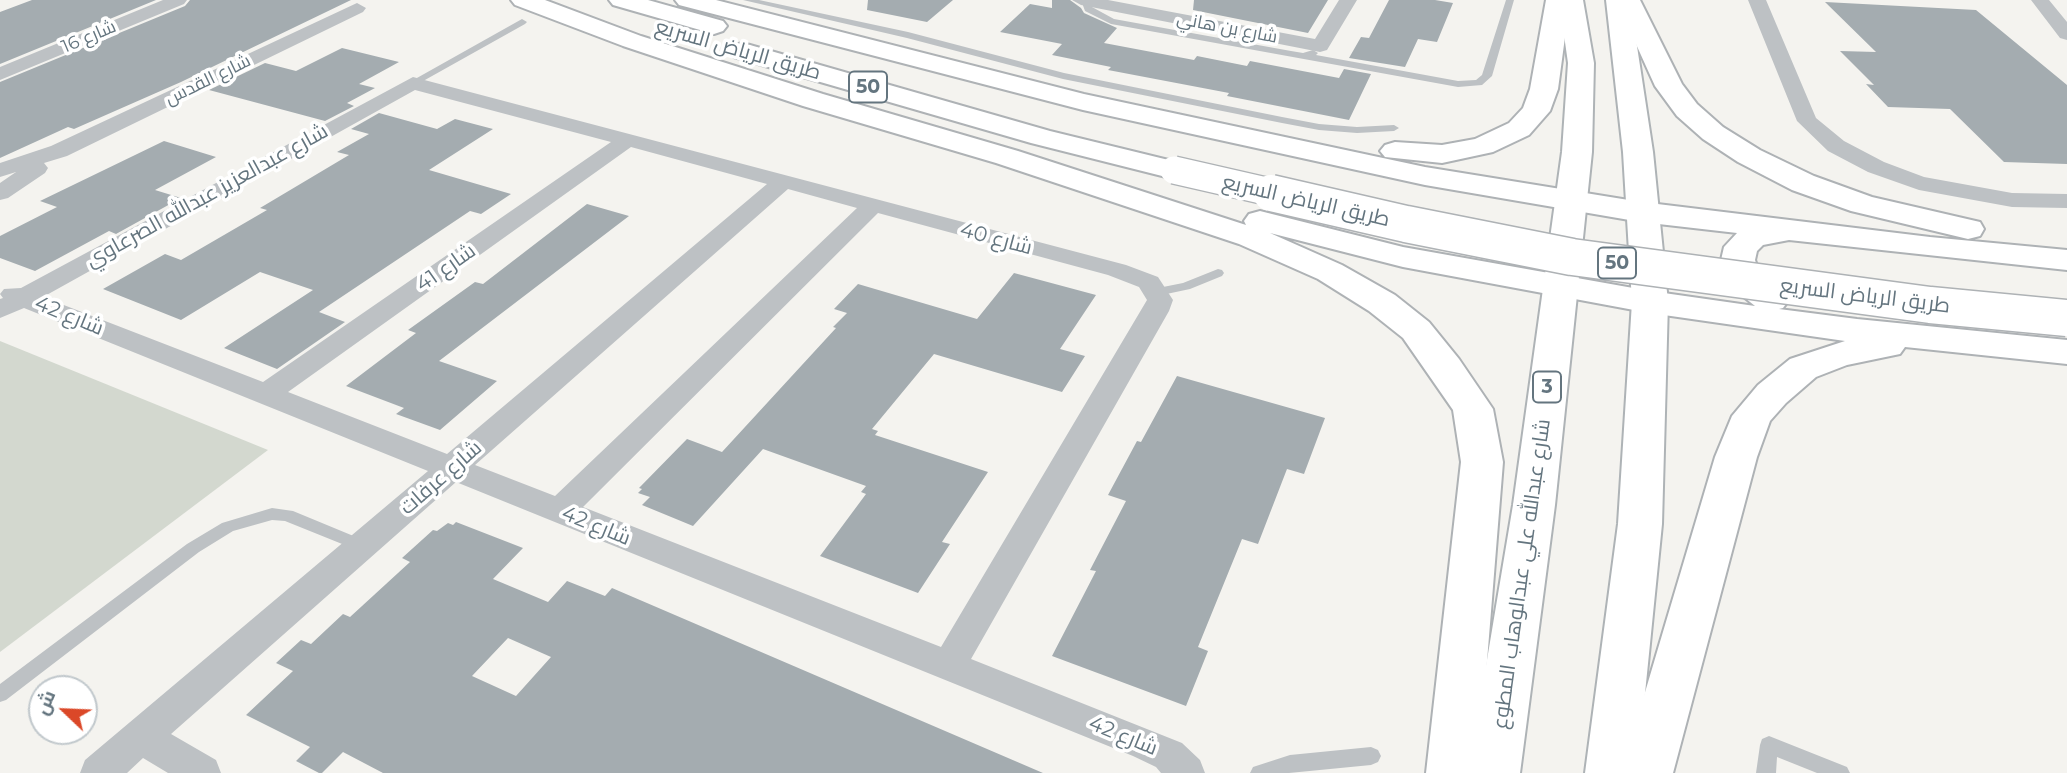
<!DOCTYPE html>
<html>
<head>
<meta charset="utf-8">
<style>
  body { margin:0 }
  #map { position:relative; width:2067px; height:773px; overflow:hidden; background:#f4f3ef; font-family:Montserrat,Cairo,sans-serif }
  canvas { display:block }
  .north { position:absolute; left:28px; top:675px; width:70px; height:70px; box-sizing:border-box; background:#fff; border:2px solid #c1c8cc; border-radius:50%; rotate:293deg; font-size:19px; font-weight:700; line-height:28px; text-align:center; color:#64757f }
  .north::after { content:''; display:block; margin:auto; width:24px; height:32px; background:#db4828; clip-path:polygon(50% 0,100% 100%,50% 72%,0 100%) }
</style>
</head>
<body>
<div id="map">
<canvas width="2067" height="773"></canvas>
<div class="north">ش</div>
</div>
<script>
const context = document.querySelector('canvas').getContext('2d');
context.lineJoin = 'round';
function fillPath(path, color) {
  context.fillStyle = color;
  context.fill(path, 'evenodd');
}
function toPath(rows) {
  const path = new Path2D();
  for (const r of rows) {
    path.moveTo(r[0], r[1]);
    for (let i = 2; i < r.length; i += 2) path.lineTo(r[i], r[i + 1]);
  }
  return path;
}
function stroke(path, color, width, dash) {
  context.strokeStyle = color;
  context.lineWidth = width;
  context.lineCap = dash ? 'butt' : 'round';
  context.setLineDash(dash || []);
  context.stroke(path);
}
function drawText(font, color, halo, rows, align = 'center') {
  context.font = font + ' Montserrat,Cairo,sans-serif';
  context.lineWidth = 7;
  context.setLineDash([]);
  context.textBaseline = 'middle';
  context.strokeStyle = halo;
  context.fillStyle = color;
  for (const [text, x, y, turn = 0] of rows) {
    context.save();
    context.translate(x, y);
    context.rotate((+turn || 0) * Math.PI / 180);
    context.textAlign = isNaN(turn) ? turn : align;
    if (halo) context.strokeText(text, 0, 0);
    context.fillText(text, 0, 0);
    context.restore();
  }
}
const green = toPath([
  [0,341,268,450,0,652]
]);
const building = toPath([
  [32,0,156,0,0,64,0,12],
  [190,0,351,0,181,82,74,129,68,127,0,158,0,82,185,6],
  [868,0,953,0,927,22,867,10],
  [1052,0,1070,0,1081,8,1084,13,1117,28,1104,43,1194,60,1197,56,1247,66,1250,61,1339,78,1344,69,1371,74,1349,120,1227,96,1229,93,1108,70,1111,67,1052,55,1062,44,1000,32,1030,4,1052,8],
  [1194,0,1328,0,1308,33,1193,10],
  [1389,0,1435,0,1453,3,1437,42,1418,39,1405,67,1349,58,1361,37,1369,38],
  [1825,2,1976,10,2067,85,2067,164,2004,162,1950,109,1888,107,1866,84,1874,85,1840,51,1876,52],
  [342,48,399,62,359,84,375,88,347,103,354,106,325,121,209,90,265,63,296,71],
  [379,113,437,129,455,119,493,129,429,170,511,194,481,214,470,211,319,312,345,322,277,369,224,348,313,290,260,272,181,320,103,289,165,254,181,260,267,210,260,208,349,155,337,152,369,134,351,129],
  [164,141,216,157,155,190,181,198,116,234,109,231,35,271,0,258,0,236,57,207,40,201],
  [587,204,629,216,439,361,497,381,440,430,396,414,404,408,346,386,416,333,408,330,475,282,483,284],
  [1014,273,1096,295,1060,349,1085,356,1062,392,934,354,872,429,878,431,875,435,988,472,942,542,950,544,918,593,820,556,866,494,861,492,866,486,763,449,693,526,642,505,650,497,638,493,642,489,639,488,687,439,722,452,836,328,833,327,847,313,834,309,858,284,977,319],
  [1177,376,1325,418,1304,474,1287,469,1258,544,1242,539,1198,647,1208,651,1186,706,1052,656,1096,571,1090,570,1126,501,1108,495,1137,441,1141,442],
  [456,522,523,548,493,579,548,602,567,581,605,596,612,588,1043,773,383,773,343,752,322,773,319,773,296,761,310,747,246,715,293,671,276,663,301,640,311,644,343,614,350,617,410,562,402,558,433,530,437,531,448,523,453,525],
  [508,638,551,657,516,696,472,676]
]);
const lane = toPath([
  [743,0,759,0,908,32,1064,73,1282,117,1319,124,1357,127,1394,125,1399,128,1394,131,1357,133,1319,130,1282,123,1063,79,907,38,743,0],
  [1081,0,1089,0,1092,7,1114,19,1291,51,1303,53,1313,50,1318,53,1316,55,1458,81,1476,80,1482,75,1506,0,1514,0,1492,76,1482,85,1458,87,1111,24,1085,11,1081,0],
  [522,19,527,22,525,24,416,85,408,83,522,19],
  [1218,269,1222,270,1224,273,1222,276,1190,289,1157,296,1151,292,1153,289,1183,283,1218,269],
  [272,508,293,511,368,542,370,546,368,550,362,552,285,521,272,520,233,531,199,552,6,700,0,702,0,684,187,544,222,523,272,508],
  [1769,736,1847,767,1850,773,1817,773,1777,757,1776,773,1756,773,1760,745,1762,739,1769,736],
  [1371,747,1378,750,1381,756,1378,762,1371,765,1289,773,1250,773,1253,767,1290,755,1371,747]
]);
const street = toPath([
  [163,0,187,0,184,4,0,80,0,67,163,0],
  [1072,0,1108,0,1315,39,1339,0,1357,0,1327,50,1320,52,1081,5,1072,0],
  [1748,0,1766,0,1816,118,1844,141,1884,162,1924,177,2012,193,2067,194,2067,208,2012,207,1919,190,1868,172,1828,151,1797,121,1748,0],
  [2031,0,2049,0,2067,22,2067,40,2060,38,2031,0],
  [357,3,366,8,363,12,67,156,44,163,48,168,45,173,8,198,0,200,0,183,16,172,0,177,0,163,51,146,357,3],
  [413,77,1126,265,1158,277,1173,300,1169,311,971,659,1182,743,1200,760,1205,773,1161,773,1156,767,1133,756,456,482,171,734,216,760,221,773,168,773,143,758,127,773,80,773,85,760,428,471,24,308,0,318,0,299,3,298,0,294,4,289,21,288,413,77],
  [415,90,611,142,263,382,43,297,415,90],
  [631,147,767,184,447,454,288,392,631,147],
  [788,189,857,208,555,496,475,465,788,189],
  [878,213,1108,275,1139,287,1147,300,941,647,583,507,878,213]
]);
const primary = toPath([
  [1559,0,1583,0,1594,63,1592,152,1555,505,1520,773,1468,773,1513,505,1562,152,1568,63,1559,0],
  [1606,0,1630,0,1653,152,1668,302,1662,524,1637,773,1585,773,1618,524,1632,302,1623,152,1606,0]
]);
const highway = toPath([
  [511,0,545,0,641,36,823,94,1018,151,1246,225,1244,221,1249,214,1260,211,1403,247,1650,291,1755,306,1745,298,1731,282,1721,260,1724,247,1737,233,1641,222,1425,185,1083,110,679,5,675,0,716,0,1084,94,1425,167,1641,202,1930,237,2067,250,2067,270,1789,240,1763,245,1757,251,1755,260,1759,272,1789,300,1783,308,1779,309,1857,319,2067,340,2067,364,1905,347,1900,354,1847,365,1816,377,1786,403,1770,421,1757,457,1673,773,1621,773,1715,457,1732,416,1758,385,1790,359,1845,341,1650,313,1403,267,1270,233,1342,265,1395,295,1429,322,1459,359,1493,409,1503,462,1478,773,1426,773,1461,462,1453,410,1403,338,1369,311,1318,279,1239,244,996,163,803,106,623,46,515,5,511,0],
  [609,0,648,0,723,21,727,26,723,31,714,34,613,5,609,0],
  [1546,0,1570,0,1558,89,1550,111,1529,135,1493,152,1442,163,1385,157,1380,151,1385,145,1395,142,1442,145,1475,139,1509,123,1523,108,1530,89,1546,0],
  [1616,0,1640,0,1682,84,1697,104,1723,127,1760,150,1814,176,1872,197,1980,222,1984,229,1980,236,1968,239,1851,211,1792,190,1738,162,1703,139,1677,116,1655,86,1616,0],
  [743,43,1050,131,1185,164,1189,170,1185,176,1174,179,1031,143,734,57,730,51,734,45,743,43]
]);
const highwayBridgeFar1 = toPath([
  [1174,170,1279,194]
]);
const highwayBridge = toPath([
  [1271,193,1406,224,1572,257,1930,305,2067,318]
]);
const farStreetnames = [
  ["شارع بن هاني",1227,28,11],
  ["شارع 16",89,37,-23],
  ["شارع القدس",208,80,-26]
];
const shields = [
  [868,87,38],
  [1617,263,38],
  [1547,387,28]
];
const shieldNames = [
  ["50",868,87],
  ["50",1617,263],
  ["3",1547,387]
];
const streetNames = [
  ["طريق الرياض السريع",738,50,16],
  ["شارع عبدالعزيز عبدالله الصرعاوي",207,196,-29],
  ["طريق الرياض السريع",1306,201,13],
  ["شارع 40",996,239,15],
  ["شارع 41",446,268,-35],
  ["طريق الرياض السريع",1865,296,7],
  ["شارع 42",69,316,22],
  ["شارع عرفات",441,478,-41],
  ["شارع 42",596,526,22],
  ["شارع عبدالله علي عبدالوهاب المطوع",1522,574,-82],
  ["شارع 42",1123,736,22]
];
fillPath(green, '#d3d8cf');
fillPath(building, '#a4acb0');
stroke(primary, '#aeb3b6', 4);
stroke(highway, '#aeb2b5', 4);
fillPath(lane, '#bdc1c4');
fillPath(street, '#bdc1c4');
fillPath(primary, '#fff');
fillPath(highway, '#fff');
stroke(highwayBridgeFar1, '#aeb2b5', 30, []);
stroke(highwayBridge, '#aeb2b5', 39, []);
stroke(highwayBridgeFar1, '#fff', 27);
stroke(highwayBridge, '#fff', 36);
drawText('18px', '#64757f', '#fff', farStreetnames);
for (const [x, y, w] of shields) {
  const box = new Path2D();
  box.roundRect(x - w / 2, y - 15.5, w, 31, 5);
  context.fillStyle = '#fff';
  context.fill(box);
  stroke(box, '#64757f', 2);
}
drawText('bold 19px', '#64757f', null, shieldNames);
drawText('21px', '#64757f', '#fff', streetNames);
</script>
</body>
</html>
